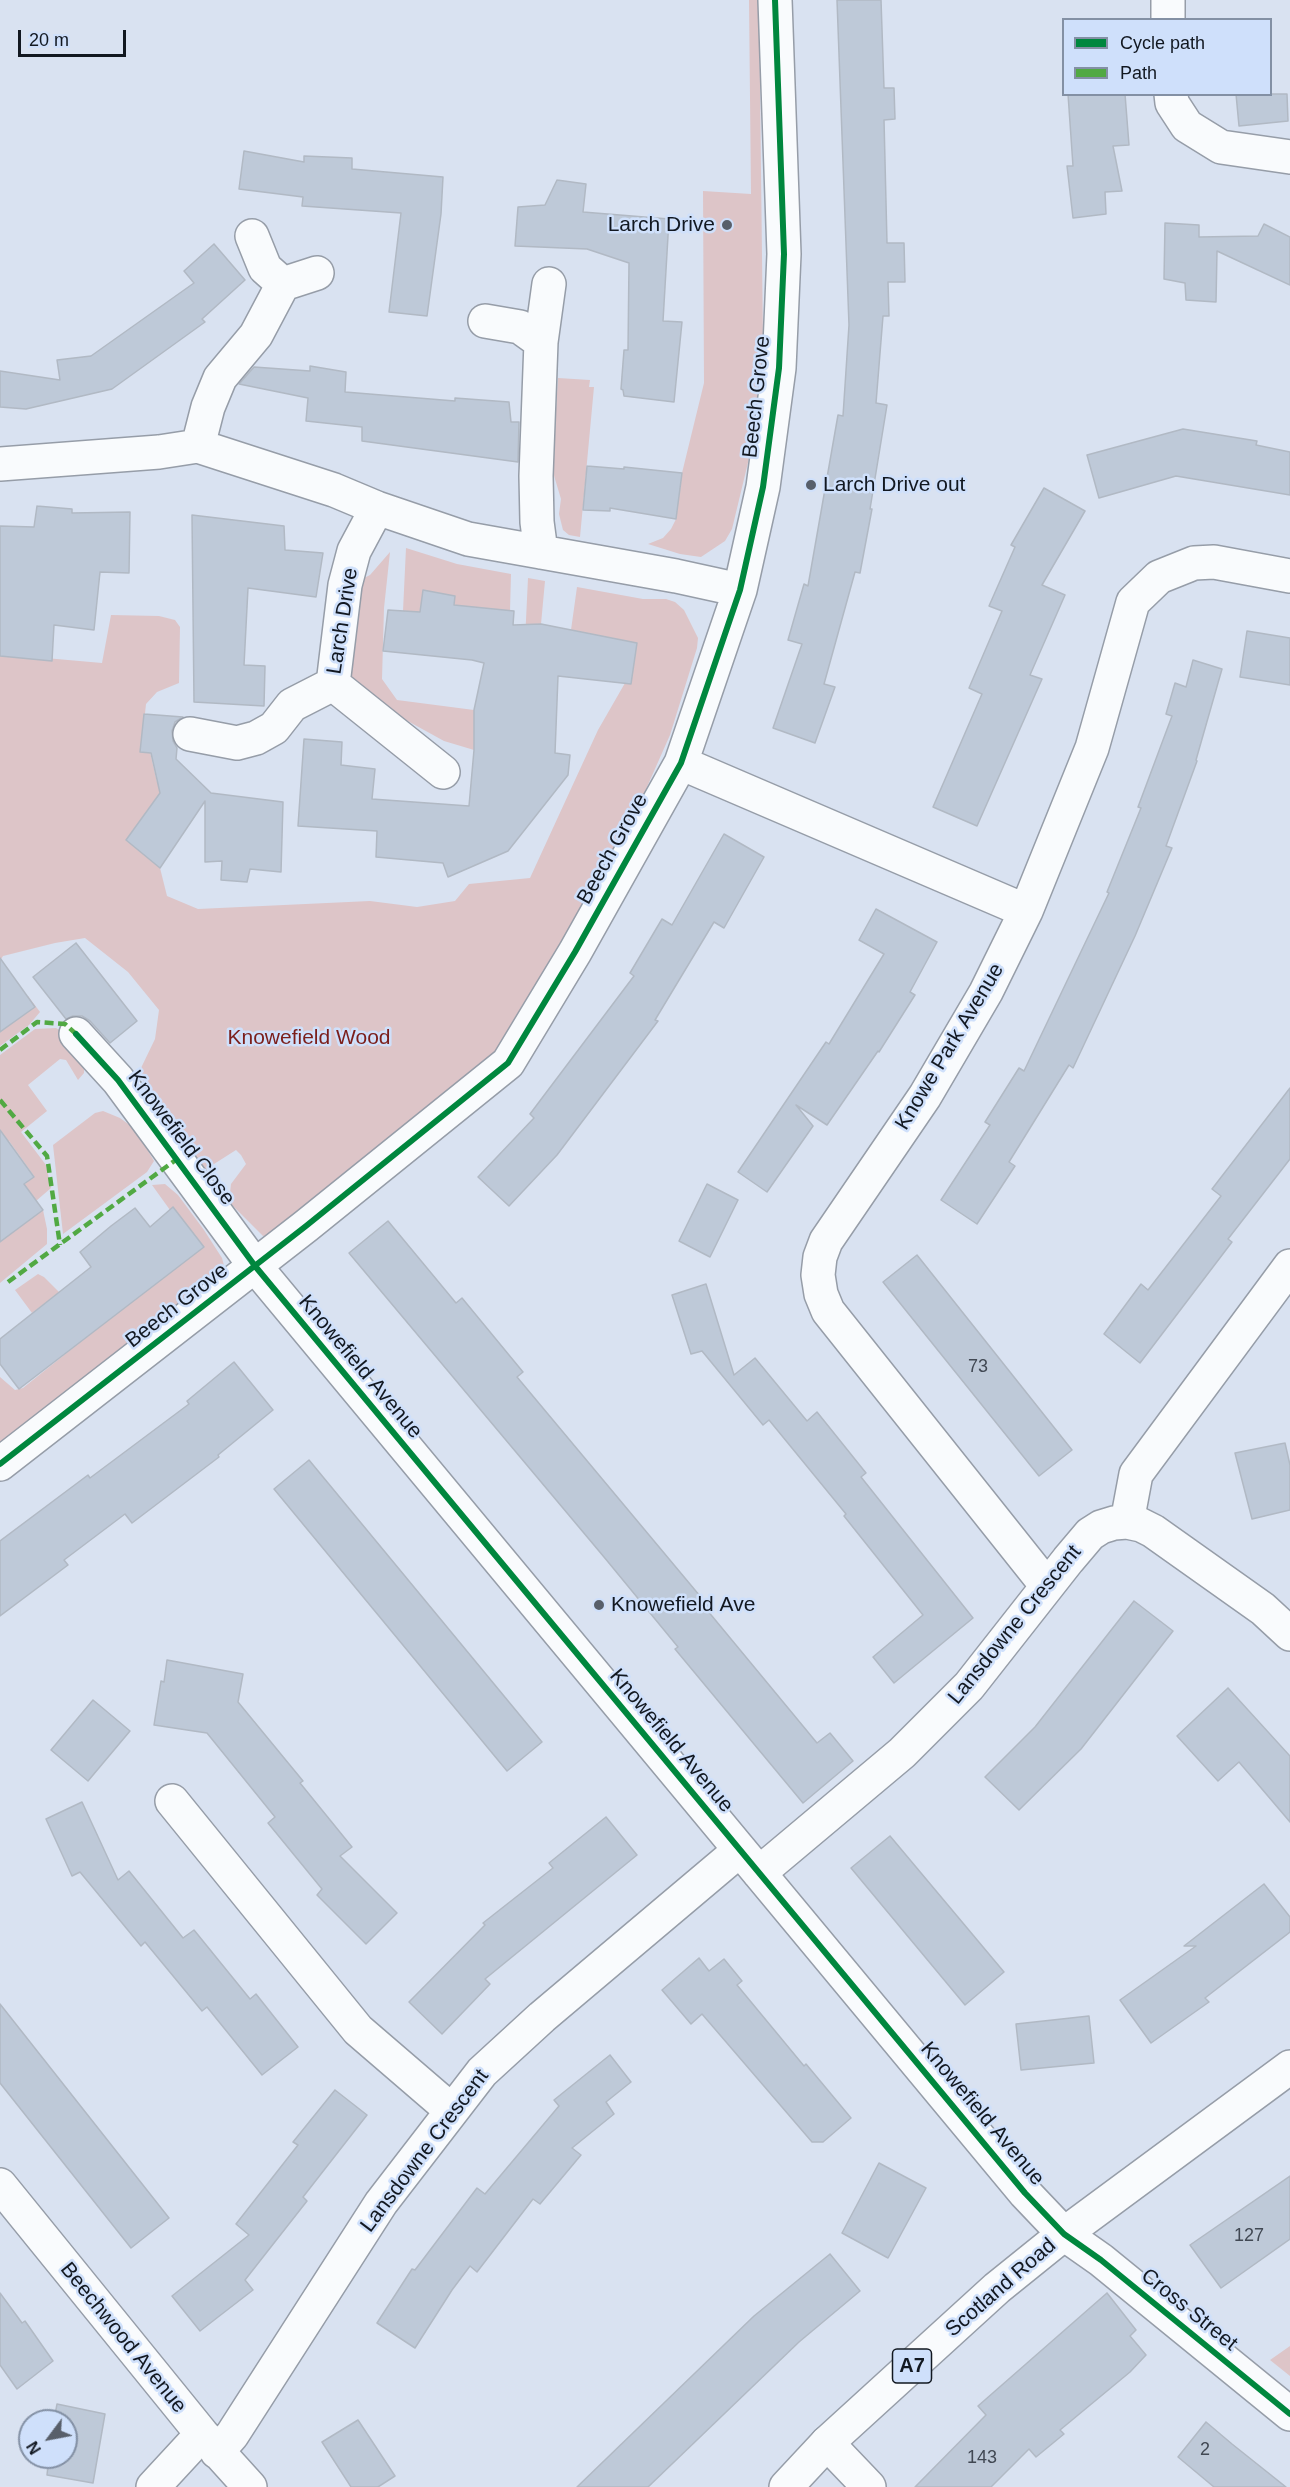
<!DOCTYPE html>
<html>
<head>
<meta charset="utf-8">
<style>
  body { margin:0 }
  #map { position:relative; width:1290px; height:2487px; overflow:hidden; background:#d9e2f1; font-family:Helvetica,sans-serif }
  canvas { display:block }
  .legend { position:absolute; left:1062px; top:18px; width:210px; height:78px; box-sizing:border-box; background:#cfe0fb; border:2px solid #8390a4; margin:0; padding:8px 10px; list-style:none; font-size:18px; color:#121821 }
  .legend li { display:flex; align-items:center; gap:12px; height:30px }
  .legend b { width:30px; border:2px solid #8390a4 }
  .north { position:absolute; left:18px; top:2409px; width:60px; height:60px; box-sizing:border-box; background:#cfe0fb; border:2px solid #8390a4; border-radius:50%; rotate:238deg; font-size:16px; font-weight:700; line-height:24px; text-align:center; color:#121821 }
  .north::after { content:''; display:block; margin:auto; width:21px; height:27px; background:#585f6a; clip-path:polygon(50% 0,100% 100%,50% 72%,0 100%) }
  .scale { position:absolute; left:18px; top:30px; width:108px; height:27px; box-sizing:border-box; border:3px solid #121821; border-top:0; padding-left:8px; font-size:18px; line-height:21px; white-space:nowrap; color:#121821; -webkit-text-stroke:4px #cfe0fb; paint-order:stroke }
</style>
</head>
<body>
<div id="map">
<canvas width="1290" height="2487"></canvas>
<ul class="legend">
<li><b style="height:8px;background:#00873e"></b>Cycle path</li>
<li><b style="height:8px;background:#51a943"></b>Path</li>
</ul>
<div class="north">N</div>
<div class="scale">20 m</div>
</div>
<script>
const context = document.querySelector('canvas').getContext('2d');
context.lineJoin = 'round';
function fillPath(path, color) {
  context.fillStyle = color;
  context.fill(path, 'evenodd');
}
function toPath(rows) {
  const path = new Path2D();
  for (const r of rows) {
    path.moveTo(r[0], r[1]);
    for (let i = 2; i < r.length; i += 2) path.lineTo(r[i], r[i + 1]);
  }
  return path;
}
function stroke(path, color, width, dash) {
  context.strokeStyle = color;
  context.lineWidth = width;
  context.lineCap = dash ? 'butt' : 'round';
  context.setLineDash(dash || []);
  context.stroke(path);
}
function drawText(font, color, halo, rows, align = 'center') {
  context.font = font + ' Helvetica,sans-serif';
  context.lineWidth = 5;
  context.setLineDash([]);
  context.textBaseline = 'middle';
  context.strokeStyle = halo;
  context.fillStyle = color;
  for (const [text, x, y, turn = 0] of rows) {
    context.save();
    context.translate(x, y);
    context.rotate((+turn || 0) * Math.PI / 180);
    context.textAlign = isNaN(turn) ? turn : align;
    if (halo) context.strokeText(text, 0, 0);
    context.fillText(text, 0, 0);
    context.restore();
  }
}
const green = toPath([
  [749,0,759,0,763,341,759,395,752,446,732,529,725,541,701,557,680,554,648,544,663,538,671,529,676,519,682,473,704,383,703,191,751,194],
  [558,378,590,380,589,387,594,387,580,537,569,535,563,530,559,514,561,499,552,469],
  [406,548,457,564,511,574,510,611,474,607,420,612,403,611],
  [390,552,384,608,382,679,397,700,474,710,474,750,444,741,384,708,349,676,360,580,370,575],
  [528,578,545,581,541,624,525,641],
  [577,587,643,599,666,599,675,602,684,610,698,638,697,648,670,735,627,832,513,1036,433,1109,281,1234,263,1236,229,1202,231,1184,246,1164,241,1155,236,1150,203,1171,145,1094,141,1068,155,1039,159,1010,128,972,85,938,55,943,3,956,0,961,0,654,102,663,111,615,159,616,175,620,180,627,179,683,157,692,146,704,141,751,150,752,157,782,165,786,142,852,160,868,167,896,198,909,370,901,417,907,455,901,469,884,530,878,598,730,625,683,631,683,636,643,571,630],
  [28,996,40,1012,29,1025,0,1046,0,1032,8,1011],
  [56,1028,69,1036,84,1064,84,1073,78,1080,66,1060,60,1059,28,1085,47,1111,21,1132,46,1165,51,1188,36,1201,24,1185,34,1176,9,1141,5,1143,0,1136,0,1055,35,1029],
  [103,1111,120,1118,135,1129,154,1161,147,1172,63,1234,53,1145,95,1113],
  [165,1184,178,1195,204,1230,222,1258,227,1277,0,1444,0,1377,15,1390,23,1388,84,1339,53,1297,32,1313,15,1290,38,1274,44,1277,61,1294,103,1324,204,1247,173,1207,170,1210,152,1185],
  [43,1210,47,1229,47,1244,0,1283,0,1229],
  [1290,2346,1290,2376,1270,2360]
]);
const building = toPath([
  [837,0,881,0,884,88,894,88,895,119,884,120,887,243,904,243,905,282,888,282,889,316,883,316,876,403,887,405,870,509,872,509,860,573,855,572,824,684,835,687,815,743,773,728,802,644,788,640,804,584,808,586,838,415,843,416,849,325,837,0],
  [1068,94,1125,94,1129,145,1113,146,1122,191,1105,192,1106,214,1073,218,1067,166,1073,166,1068,94],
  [1236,94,1287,94,1288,121,1239,126,1236,94],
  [244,151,304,162,304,156,352,158,352,169,443,177,441,214,427,316,389,312,401,213,302,206,303,197,239,189,244,151],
  [557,180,586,184,583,212,669,219,663,321,682,322,674,402,624,396,623,390,621,389,624,350,628,350,629,263,587,249,515,246,518,207,545,205,557,180],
  [1165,223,1199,225,1199,237,1258,236,1264,224,1290,237,1290,285,1217,251,1216,302,1186,300,1185,283,1164,279,1165,223],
  [214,244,245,280,202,319,205,322,112,389,26,409,0,407,0,371,60,380,57,360,91,356,194,283,184,271,214,244],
  [310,366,346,372,345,392,455,401,455,398,509,402,511,422,519,422,518,462,362,441,362,427,306,421,308,398,239,384,254,367,310,371,310,366],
  [1183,429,1257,441,1256,445,1290,452,1290,495,1176,476,1099,498,1087,455,1183,429],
  [587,466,624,469,624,467,682,473,676,519,610,508,610,511,583,510,587,466],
  [1044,488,1085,511,1042,585,1065,595,1030,675,1042,679,977,826,933,807,982,694,969,688,1002,611,989,606,1015,547,1011,545,1044,488],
  [37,506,72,509,72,513,130,512,129,573,100,572,94,630,54,625,52,661,0,656,0,526,34,527,37,506],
  [192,515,284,526,285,550,323,553,316,597,248,588,244,665,265,666,264,706,194,702,192,515],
  [423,590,455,596,454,605,514,611,513,625,541,624,637,643,631,684,558,676,555,753,570,755,568,775,508,851,448,877,443,863,376,857,377,831,298,826,304,739,342,742,341,765,375,769,372,799,469,806,474,750,474,710,484,663,472,660,383,651,388,610,420,612,423,590],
  [1247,631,1290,638,1290,685,1240,677,1247,631],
  [1193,660,1222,669,1196,760,1197,761,1166,846,1172,848,1135,936,1073,1068,1069,1065,1009,1162,1015,1166,977,1224,941,1200,990,1125,985,1122,1019,1068,1024,1071,1109,893,1107,892,1141,808,1138,807,1172,716,1166,714,1175,683,1186,687,1193,660],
  [144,714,183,717,175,722,172,731,173,741,177,748,176,759,211,793,283,802,281,872,250,869,247,882,221,880,222,861,205,862,205,801,160,868,126,840,160,793,151,753,140,752,144,714],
  [724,834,764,857,724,928,714,922,655,1020,658,1021,557,1155,509,1206,478,1177,534,1118,530,1114,634,976,630,973,662,919,672,925,724,834],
  [876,909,937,942,910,992,915,995,879,1052,878,1051,827,1125,796,1105,813,1126,767,1192,738,1172,826,1042,829,1044,884,954,859,940,876,909],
  [76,943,137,1021,110,1043,90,1021,82,1016,73,1016,66,1019,33,977,76,943],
  [0,958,35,1007,0,1032,0,958],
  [1290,1088,1290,1159,1228,1239,1232,1242,1140,1363,1104,1334,1141,1284,1148,1290,1221,1196,1212,1189,1290,1088],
  [0,1130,34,1177,24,1184,43,1210,0,1242,0,1130],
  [707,1184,738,1200,710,1257,679,1241,707,1184],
  [173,1207,204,1247,19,1389,0,1364,0,1339,91,1267,80,1252,111,1226,135,1208,150,1227,173,1207],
  [388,1221,456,1303,462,1298,523,1372,517,1377,710,1608,707,1610,817,1743,830,1733,853,1761,803,1803,675,1649,678,1647,604,1557,349,1253,388,1221],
  [917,1255,1072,1450,1039,1476,883,1282,917,1255],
  [706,1284,734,1375,755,1358,807,1421,817,1412,866,1473,861,1477,973,1618,894,1683,873,1657,923,1615,844,1516,846,1514,769,1420,763,1425,702,1351,691,1354,672,1295,706,1284],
  [234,1362,273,1410,218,1455,219,1457,132,1523,125,1514,64,1560,68,1565,0,1616,0,1541,88,1475,90,1478,189,1404,187,1401,234,1362],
  [1285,1443,1290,1465,1290,1510,1252,1519,1235,1453,1285,1443],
  [309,1460,542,1742,507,1771,274,1489,309,1460],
  [1134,1601,1173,1631,1081,1749,1019,1810,985,1777,1035,1727,1134,1601],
  [167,1660,243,1674,238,1702,303,1781,300,1783,352,1847,340,1856,397,1913,366,1944,317,1895,322,1889,268,1823,275,1817,207,1733,154,1725,161,1681,164,1682,167,1660],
  [1228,1688,1290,1756,1290,1822,1239,1762,1218,1781,1177,1736,1228,1688],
  [93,1700,130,1731,88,1781,51,1750,93,1700],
  [82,1802,118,1880,129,1871,183,1938,194,1930,250,1999,256,1994,298,2047,262,2075,207,2007,202,2011,145,1942,141,1946,80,1872,72,1876,46,1819,82,1802],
  [606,1817,637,1855,485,1979,490,1984,442,2034,409,2002,485,1925,483,1923,553,1868,549,1863,606,1817],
  [890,1836,1004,1972,965,2005,851,1868,890,1836],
  [1264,1884,1290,1917,1290,1932,1205,1998,1209,2002,1151,2043,1120,2000,1196,1946,1184,1946,1264,1884],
  [699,1958,709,1971,724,1959,742,1981,737,1985,804,2066,806,2064,851,2118,823,2142,812,2142,702,2014,691,2024,662,1990,699,1958],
  [0,2004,169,2218,131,2248,0,2083,0,2004],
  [1089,2016,1094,2063,1021,2070,1016,2024,1089,2016],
  [610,2055,631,2082,606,2102,614,2114,572,2148,581,2155,540,2204,533,2199,477,2272,470,2266,452,2290,415,2348,377,2323,412,2269,415,2270,477,2188,485,2194,559,2106,554,2100,610,2055],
  [335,2090,367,2115,303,2197,307,2201,245,2280,253,2290,200,2331,172,2296,249,2235,236,2224,298,2145,293,2142,335,2090],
  [879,2163,926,2188,888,2258,842,2233,879,2163],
  [1290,2176,1290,2239,1221,2288,1190,2245,1290,2176],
  [830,2254,860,2291,799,2342,648,2487,577,2487,754,2316,830,2254],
  [0,2293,22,2323,25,2321,53,2361,17,2389,0,2365,0,2293],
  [1107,2293,1136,2330,1130,2336,1146,2355,1130,2372,1060,2430,1064,2434,1036,2457,1029,2449,991,2487,915,2487,986,2415,978,2406,1107,2293],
  [57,2404,105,2414,93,2483,47,2475,49,2457,66,2457,66,2421,54,2421,57,2404],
  [358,2420,395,2476,378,2487,351,2487,322,2442,358,2420],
  [1206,2422,1232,2444,1286,2487,1214,2487,1178,2457,1206,2422]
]);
const street = toPath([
  [1168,0,1168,20],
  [1171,94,1172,103,1187,126,1221,147,1290,157],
  [252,236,265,268,283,284],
  [485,321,520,327,541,342,536,476,537,522,541,552],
  [541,342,549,284],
  [198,446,208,407,220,378,256,335,283,284,317,273],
  [0,464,159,452,198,446,334,490,377,508,468,539,676,576,740,590],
  [333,684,443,772],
  [190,734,237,743,256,738,274,728,292,705,333,684,345,585,354,551,377,508],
  [681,763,1026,911],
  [76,1034,118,1080,255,1266,1025,2193,1064,2234,1101,2260,1290,2414],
  [0,1464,306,1226,508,1063,575,952,681,763,740,590,763,487,779,368,784,254,775,0],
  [1127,1522,1136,1474,1290,1266],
  [1047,1586,828,1311,821,1294,818,1275,820,1257,826,1241,925,1096,986,992,1026,911,1092,748,1133,602,1159,577,1194,563,1214,562,1290,576],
  [172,1801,358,2030,451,2110],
  [759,1873,902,1753,969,1686,1068,1560,1090,1534,1101,1527,1114,1523,1127,1522,1141,1525,1153,1531,1263,1609,1290,1634],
  [0,2185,202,2434,250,2487],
  [827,2443,869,2487],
  [217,2452,232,2435,381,2203,482,2072,542,2017,740,1850],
  [153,2487,202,2434]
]);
const primary = toPath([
  [786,2487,827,2443,997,2288,1064,2234,1290,2067]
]);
const quiet = toPath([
  [0,1050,37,1022,65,1024,76,1034],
  [0,1100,47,1156,60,1245],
  [8,1282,177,1159]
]);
const cycleway = toPath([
  [76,1034,118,1080,255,1266,1025,2193,1064,2234,1101,2260,1290,2414],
  [0,1464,306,1226,508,1063,575,952,681,763,740,590,763,487,779,368,784,254,775,0]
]);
const markers = [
  [727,225,6,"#585f6a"],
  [811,485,6,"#585f6a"],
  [599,1605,6,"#585f6a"]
];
const numberNames = [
  ["73",978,1367],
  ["127",1249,2236],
  ["2",1205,2450],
  ["143",982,2458]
];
const shields = [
  [912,2366,39]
];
const shieldNames = [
  ["A7",912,2366]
];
const poiNames = [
  ["Larch Drive",715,225,"right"],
  ["Larch Drive out",823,485],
  ["Knowefield Ave",611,1605]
];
const streetNames = [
  ["Beech Grove",757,397,-84],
  ["Larch Drive",343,621,-81],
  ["Beech Grove",613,849,-61],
  ["Knowe Park Avenue",950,1047,-59],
  ["Knowefield Close",181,1138,53],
  ["Beech Grove",177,1306,-38],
  ["Knowefield Avenue",360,1367,50],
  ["Lansdowne Crescent",1015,1625,-51],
  ["Knowefield Avenue",671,1741,50],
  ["Knowefield Avenue",982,2114,50],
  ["Lansdowne Crescent",425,2151,-53],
  ["Scotland Road",1001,2288,-41],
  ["Cross Street",1189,2310,39],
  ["Beechwood Avenue",123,2338,51]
];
const parkNames = [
  ["Knowefield Wood",309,1038]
];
fillPath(green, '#ddc5c8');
fillPath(building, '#bec9d8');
stroke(building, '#b1b9c4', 1.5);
stroke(street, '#969da8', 36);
stroke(primary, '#969da8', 36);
stroke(street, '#f9fbfd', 33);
stroke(primary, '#f9fbfd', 33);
stroke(quiet, '#51a943', 4.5, [9, 4.5]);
stroke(cycleway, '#00873e', 6);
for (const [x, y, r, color] of markers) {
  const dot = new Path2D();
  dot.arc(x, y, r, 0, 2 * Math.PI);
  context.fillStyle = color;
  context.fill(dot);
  stroke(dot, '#cfe0fb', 2);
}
drawText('18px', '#414853', null, numberNames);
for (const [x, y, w] of shields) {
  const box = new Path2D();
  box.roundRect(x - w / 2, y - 17, w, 34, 4.5);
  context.fillStyle = '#cfe0fb';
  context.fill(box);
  stroke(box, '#121821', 1.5);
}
drawText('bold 20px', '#121821', null, shieldNames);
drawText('21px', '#121821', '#cfe0fb', poiNames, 'left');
drawText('21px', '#121821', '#cfe0fb', streetNames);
drawText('21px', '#7b1e1a', '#cfe0fb', parkNames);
</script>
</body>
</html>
